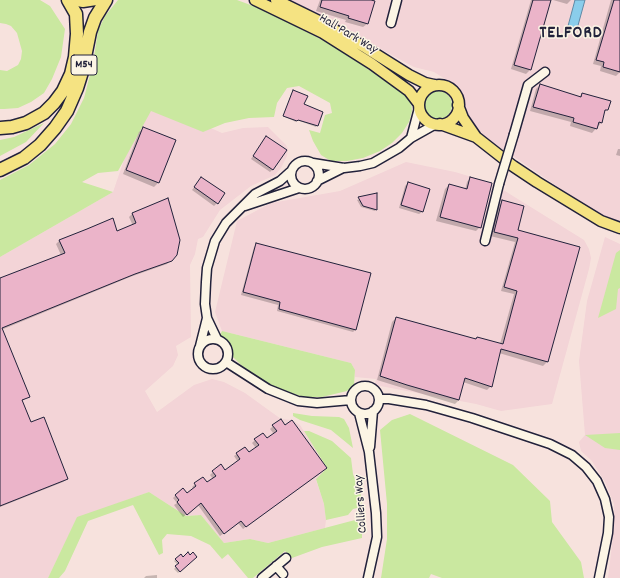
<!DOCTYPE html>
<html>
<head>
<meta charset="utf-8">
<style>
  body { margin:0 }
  canvas { display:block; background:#f7e2dd }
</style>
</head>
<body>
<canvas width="620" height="578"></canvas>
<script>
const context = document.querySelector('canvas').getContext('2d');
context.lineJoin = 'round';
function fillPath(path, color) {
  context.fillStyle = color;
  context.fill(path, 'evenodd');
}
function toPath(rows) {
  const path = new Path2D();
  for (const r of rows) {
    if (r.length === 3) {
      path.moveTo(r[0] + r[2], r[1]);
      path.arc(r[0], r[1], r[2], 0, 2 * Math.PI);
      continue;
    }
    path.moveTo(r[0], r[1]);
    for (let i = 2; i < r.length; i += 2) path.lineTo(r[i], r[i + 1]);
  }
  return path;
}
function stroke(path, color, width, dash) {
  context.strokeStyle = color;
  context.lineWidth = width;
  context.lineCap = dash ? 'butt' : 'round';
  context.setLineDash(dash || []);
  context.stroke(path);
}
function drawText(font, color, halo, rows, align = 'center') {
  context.font = font + ' Dekko,sans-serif';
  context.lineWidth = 3;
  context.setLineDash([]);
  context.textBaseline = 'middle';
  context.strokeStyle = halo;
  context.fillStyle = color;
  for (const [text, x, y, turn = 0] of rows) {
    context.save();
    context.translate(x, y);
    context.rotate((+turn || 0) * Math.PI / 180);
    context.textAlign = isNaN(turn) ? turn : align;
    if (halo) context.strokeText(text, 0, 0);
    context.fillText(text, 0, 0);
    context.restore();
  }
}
const built = toPath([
  [288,0,620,0,620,222,610,219,583,204,485,137,471,121,464,104,463,95,453,84,434,72,414,67,388,53,350,31],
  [145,99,222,133,243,128,268,127,286,145,288,149,287,156,281,168,275,175,251,186,220,210,203,237,198,239,195,254,190,265,191,337,176,346,178,355,173,366,145,391,157,412,194,385,212,379,224,382,245,393,281,419,292,420,300,425,327,468,316,480,324,504,326,520,325,528,268,543,250,539,224,543,201,515,186,516,149,492,77,518,48,578,0,578,0,257,113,192],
  [406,162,455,172,492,183,584,240,589,249,591,258,589,269,552,404,501,411,476,404,375,385,376,379,355,377,355,370,351,363,222,331,215,312,237,221,271,203,340,191],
  [605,237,620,244,620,578,608,578,614,528,614,504,605,482,592,461,581,451,579,442,585,435,579,361,587,301]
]);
const green = toPath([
  [0,0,40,0,50,6,65,29,61,57,52,79,44,93,31,102,18,108,4,109,0,109,0,70,7,71,18,65,21,59,22,51,17,33,11,26,6,24,0,23],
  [118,0,237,0,264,10,332,45,405,94,411,101,412,111,409,122,402,133,392,143,380,151,363,158,347,161,331,161,321,155,313,141,309,130,320,133,325,115,332,113,330,103,299,86,287,88,277,103,274,117,249,118,225,123,203,132,151,111,118,171,98,173,82,182,113,192,0,257,0,180,29,165,55,144,71,124,84,98,93,63,98,31,105,16],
  [438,105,14],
  [44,123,26,142,0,156,0,140,14,137],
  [620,250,620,288,618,289,616,309,598,318,616,253],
  [222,331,351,363,355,370,354,385,347,391,322,397,304,397,284,391,268,385,241,365,233,357,228,345,220,335],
  [293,413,312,416,339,417,344,419,349,428,353,448,331,430,300,420,293,416],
  [410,414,513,465,550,501,552,522,581,562,584,578,442,578,431,574,429,578,381,578,387,539,387,504,380,430,392,420],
  [304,431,309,431,332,441,351,458,353,474,362,498,362,503,357,508,353,509,348,515,326,520,324,504,316,479,327,468],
  [620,433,620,450,605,448,585,435],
  [149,492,186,516,201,515,224,543,250,539,268,543,355,520,362,527,362,538,322,547,292,558,285,551,253,578,248,578,228,554,222,559,210,545,191,536,167,534,162,540,163,553,159,555,133,505,88,521,65,571,59,578,48,578,77,517]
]);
const water = toPath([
  [575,0,585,0,577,29,568,26,575,0]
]);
const shadow = toPath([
  [320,0,367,0,367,24,363,27,345,22,346,20,316,11],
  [531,0,550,0,530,70,526,74,511,69],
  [553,0,571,0,567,4],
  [611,0,620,0,620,72,616,76,600,71,601,66,593,64],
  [540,85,579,97,582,94,607,109,603,113,601,123,592,133,570,126,571,122,530,111,536,89],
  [293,92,303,105,322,112,316,127,297,120,296,122,283,116],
  [143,129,175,141,158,183,154,187,123,174,139,132],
  [264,140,273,169,270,172,251,159],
  [618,149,620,149,620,156,616,155],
  [201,178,217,203,214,206,192,190],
  [470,178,480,227,476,231,436,221,445,189,449,185,465,190,467,182],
  [408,183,422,212,419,214,399,208,405,186],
  [376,194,376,209,375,211,361,207,357,200],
  [167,199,176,254,167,264,130,277,1,330,29,396,21,402,30,423,67,479,63,482,0,507,0,279,61,255,56,244,59,241,87,230,117,232,133,226,129,217,132,214],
  [503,201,517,230,579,248,547,362,543,366,499,353,491,386,487,390,463,382,459,400,455,404,377,380,392,322,396,318,475,340,477,338,500,344,514,294,501,291,515,242,490,236,499,205],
  [257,244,356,329,353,332,277,311,278,305,241,295,254,247],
  [273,426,323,470,243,529,238,523,220,536,198,505,183,517,174,505,177,503,173,498,176,495,187,495,194,489,192,487,202,478,207,484,213,479,210,475,213,472,225,471,238,462,234,456,237,454,249,454,256,448,252,443,255,440,267,440,274,434,270,429],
  [181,555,183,558,190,556,196,557,178,573,174,569,178,565,174,561],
  [157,575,157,578,144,578,146,576]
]);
const building = toPath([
  [322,0,371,0,375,1,368,24,348,18,349,16,320,7,322,0],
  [533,0,551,0,531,70,514,65,533,0],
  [614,0,620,0,620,72,603,67,604,62,596,60,614,0],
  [540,84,581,97,582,93,611,101,608,110,605,110,602,123,599,122,597,129,573,122,574,118,533,107,540,84],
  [293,90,308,96,304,104,323,112,318,126,298,120,297,121,283,116,293,90],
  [143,127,176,140,159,183,126,170,143,127],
  [266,136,287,150,273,170,253,156,266,136],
  [201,177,225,193,218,204,194,187,201,177],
  [470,177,492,183,481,228,440,217,449,184,467,189,470,177],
  [408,182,430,189,423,212,401,205,408,182],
  [377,193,377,210,363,206,358,197,377,193],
  [168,198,180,240,177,255,172,261,135,274,2,328,30,397,22,400,31,422,44,417,68,479,0,506,0,278,65,253,59,240,87,229,113,218,117,231,136,223,132,213,168,198],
  [502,200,524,206,518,230,580,247,548,362,501,349,492,387,465,378,459,400,407,385,380,376,396,317,476,339,477,337,503,344,517,291,504,287,518,238,494,232,502,200],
  [256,243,371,273,356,330,279,309,280,302,243,292,256,243],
  [281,419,285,425,292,420,327,468,246,527,241,521,224,534,201,503,187,515,177,502,179,500,175,495,183,488,187,493,196,486,194,483,203,477,207,482,216,476,212,471,221,464,225,470,240,459,236,453,245,447,249,452,259,445,254,439,263,433,267,438,277,431,272,425,281,419],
  [188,552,190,555,193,552,197,557,180,572,175,566,179,563,175,559,181,554,183,557,188,552]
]);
const minor = toPath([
  [391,23,397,0],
  [514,134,528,85,545,72],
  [411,138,419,108],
  [305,175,14],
  [313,163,344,168,360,166,373,163,399,148,411,138,436,124],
  [317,181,343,168],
  [245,206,299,188],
  [485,241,499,184],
  [213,354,15],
  [217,339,207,318,205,304,206,282,207,268,215,241,226,223,255,194,280,181,290,172],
  [200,346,207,318],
  [226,362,268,389,298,401,317,403,351,400],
  [365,400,14],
  [379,399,389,399,426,405,472,418,550,444,572,455,586,467,597,481,605,499,609,517,608,533,599,578],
  [359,413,369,452,376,513,377,537,368,578],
  [370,447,373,411],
  [276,566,283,574],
  [262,578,286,558]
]);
const major = toPath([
  [73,0,83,2,96,0],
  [255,0,323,33,372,64,409,91,419,104],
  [276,0,319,21,366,48,409,75,425,83,434,85],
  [439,105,20],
  [458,105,463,118,476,137],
  [440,124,476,137,513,166,537,182,601,221,620,228]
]);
const highway = toPath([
  [0,128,12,127,26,123,44,113,54,103,63,91,71,74,75,57,77,34,76,14,68,0],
  [0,170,24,158,40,145,55,128,67,111,77,88,82,72,90,32,95,18,106,0]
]);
const minorBridge = toPath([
  [499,184,514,134]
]);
const shields = [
  [84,65,26]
];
const shieldNames = [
  ["M54",84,65]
];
const streetNames = [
  ["Hall Park Way",348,35,31],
  ["Colliers Way",362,504,-94]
];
const districtNames = [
  ["TELFORD",571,35]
];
fillPath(built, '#f3d4d7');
fillPath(green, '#cae8a0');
fillPath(water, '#8acdeb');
stroke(water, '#6089a5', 1);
fillPath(shadow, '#0003');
fillPath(building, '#ebb4c9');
stroke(building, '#22223b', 1);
stroke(minor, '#22223b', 11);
stroke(major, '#22223b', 13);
stroke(highway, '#22223b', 15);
stroke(minor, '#fcf5e5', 8);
stroke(major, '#f5e382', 10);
stroke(highway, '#f5e382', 12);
stroke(minorBridge, '#22223b', 11, []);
stroke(minorBridge, '#fcf5e5', 8);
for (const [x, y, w] of shields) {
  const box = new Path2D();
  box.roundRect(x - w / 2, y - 10, w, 20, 3);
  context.fillStyle = '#fcf5e5';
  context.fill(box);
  stroke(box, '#22223b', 1);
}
drawText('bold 12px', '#22223b', null, shieldNames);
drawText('13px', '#22223b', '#fcf5e5', streetNames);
context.letterSpacing = '1px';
drawText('bold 17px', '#22223b', '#fcf5e5', districtNames);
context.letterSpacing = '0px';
</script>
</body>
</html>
